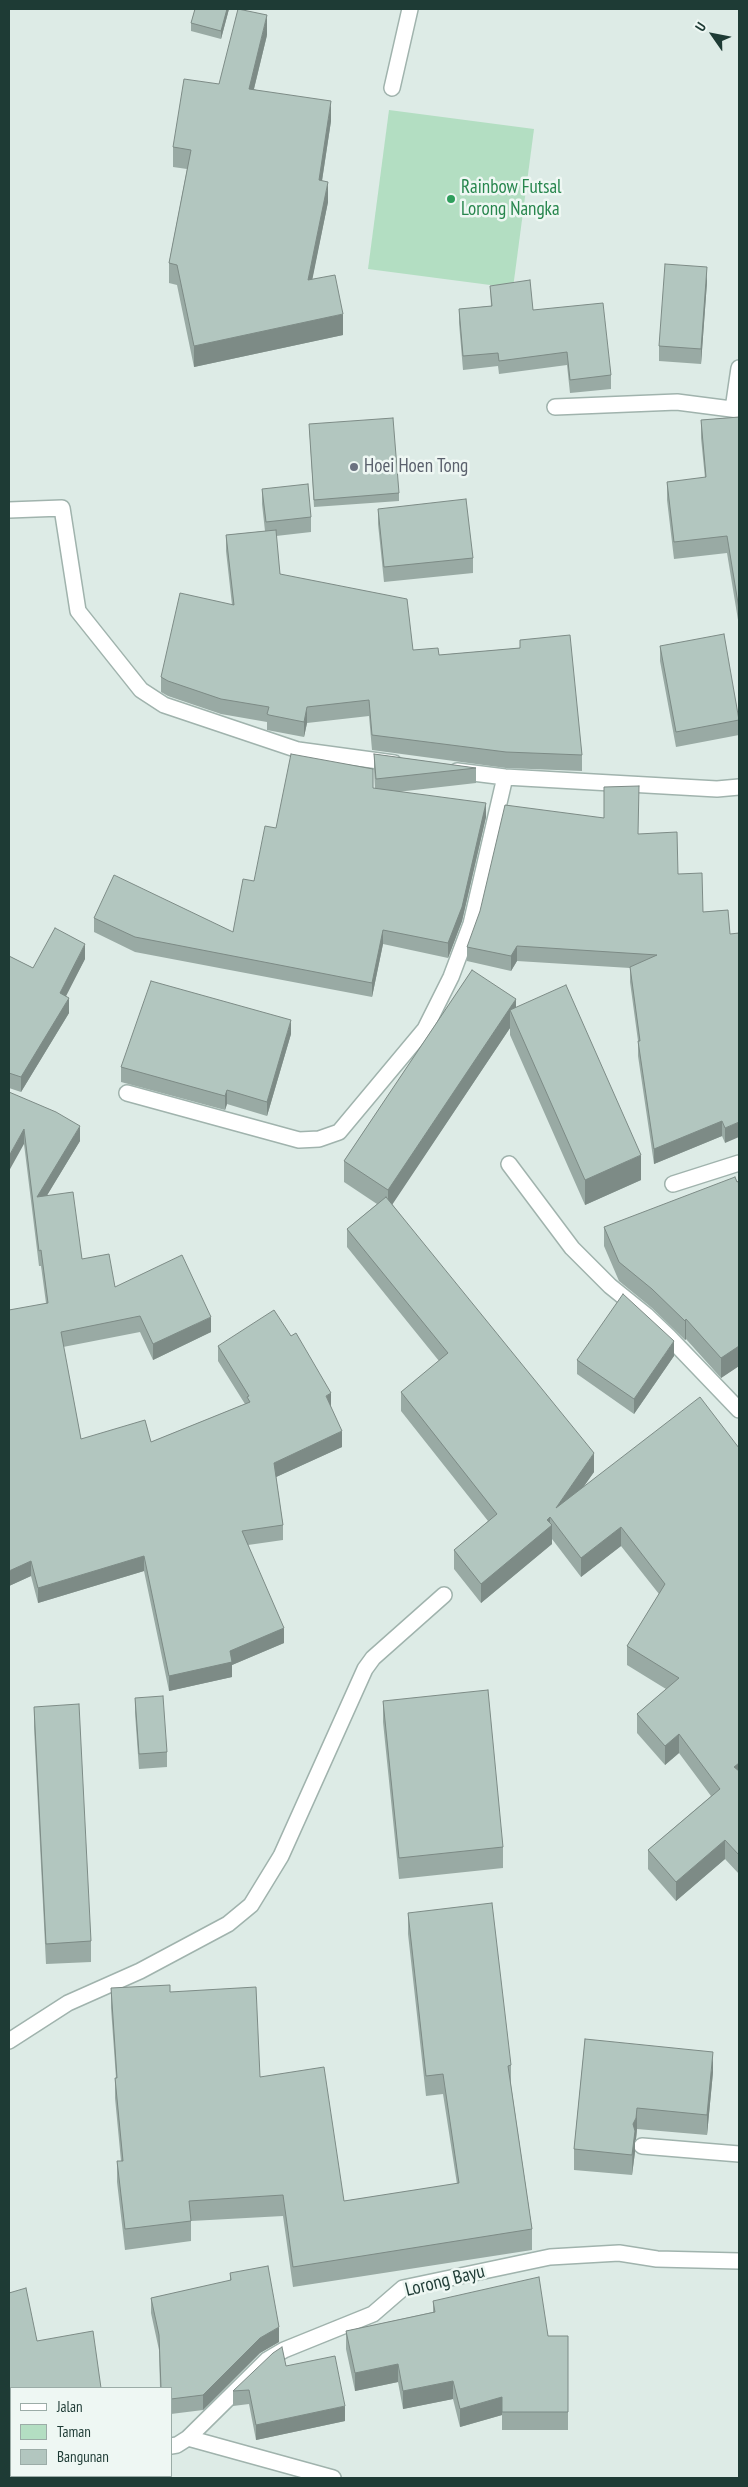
<!DOCTYPE html>
<html>
<head>
<meta charset="utf-8">
<style>
  body { margin:0 }
  #map { position:relative; width:748px; height:2487px; overflow:hidden; background:#ddebe6; font-family:"PT Sans Narrow",sans-serif }
  canvas { display:block }
  .frame { position:absolute; inset:0; border:10px solid #1e3b35; pointer-events:none }
  .legend { position:absolute; left:10px; top:2387px; width:162px; height:90px; box-sizing:border-box; background:#eef7f3; border:1px solid #9baca7; margin:0; padding:6px 9px; list-style:none; font-size:15px; color:#1e3b35 }
  .legend li { display:flex; align-items:center; gap:10px; height:25px }
  .legend b { width:25px; border:1px solid #9baca7 }
  .north { position:absolute; left:688px; top:10px; width:50px; height:50px; -webkit-text-stroke:4px #eef7f3; paint-order:stroke; rotate:303deg; font-size:14px; font-weight:700; line-height:20px; text-align:center; color:#1e3b35 }
  .north::after { content:''; display:block; margin:auto; width:18px; height:22px; background:#1e3b35; clip-path:polygon(50% 0,100% 100%,50% 72%,0 100%) }
</style>
</head>
<body>
<div id="map">
<canvas width="748" height="2487"></canvas>
<div class="frame"></div>
<ul class="legend">
<li><b style="height:6px;background:#fff"></b>Jalan</li>
<li><b style="height:14px;background:#b3dec2"></b>Taman</li>
<li><b style="height:14px;background:#b2c6bf"></b>Bangunan</li>
</ul>
<div class="north">U</div>
</div>
<script>
const context = document.querySelector('canvas').getContext('2d');
context.lineJoin = 'round';
function fillPath(path, color) {
  context.fillStyle = color;
  context.fill(path, 'evenodd');
}
function toPath(rows) {
  const path = new Path2D();
  for (const r of rows) {
    path.moveTo(r[0], r[1]);
    for (let i = 2; i < r.length; i += 2) path.lineTo(r[i], r[i + 1]);
  }
  return path;
}
function stroke(path, color, width, dash) {
  context.strokeStyle = color;
  context.lineWidth = width;
  context.lineCap = dash ? 'butt' : 'round';
  context.setLineDash(dash || []);
  context.stroke(path);
}
function drawText(font, color, halo, rows, align = 'center') {
  context.font = font + ' "PT Sans Narrow",sans-serif';
  context.lineWidth = 5;
  context.setLineDash([]);
  context.textBaseline = 'middle';
  context.strokeStyle = halo;
  context.fillStyle = color;
  for (const [text, x, y, turn = 0] of rows) {
    context.save();
    context.translate(x, y);
    context.rotate((+turn || 0) * Math.PI / 180);
    context.textAlign = isNaN(turn) ? turn : align;
    if (halo) context.strokeText(text, 0, 0);
    context.fillText(text, 0, 0);
    context.restore();
  }
}
const green = toPath([
  [389,110,534,129,513,288,368,269]
]);
const lane = toPath([
  [509,1164,572,1248,610,1286,646,1315,669,1337,739,1410]
]);
const street = toPath([
  [392,88,410,9],
  [555,407,677,402,739,410],
  [733,409,739,368],
  [9,510,62,508,78,611,141,690,164,705,298,750,394,763],
  [457,771,505,777,717,789,739,787],
  [127,1093,299,1140,319,1139,339,1132,425,1029,451,977,471,924,505,777],
  [673,1184,739,1163],
  [9,2041,68,2003,140,1971,228,1924,251,1905,281,1856,365,1669,373,1658,444,1595],
  [642,2146,739,2154],
  [188,2438,333,2478],
  [171,2446,177,2445,188,2438,267,2360,284,2350,373,2314,403,2288,550,2257,619,2253,657,2259,739,2261]
]);
const wall = toPath([
  [195,9,229,9,221,39,191,31,191,23],
  [267,35,254,89,331,121,322,181,328,202,312,279,343,335,194,367,177,285,169,283,169,263,187,169,173,167,173,147,219,84],
  [707,282,701,364,659,361,659,346],
  [490,286,533,310,611,375,611,389,570,393,567,365,499,374,498,366,463,370,459,323,459,309,491,306],
  [739,417,739,626,727,553,674,559,667,500,667,482,705,478,701,438,701,420],
  [309,424,399,493,399,501,314,507],
  [262,489,311,517,311,532,276,536,280,574,413,650,439,655,520,648,520,640,582,755,582,771,506,768,372,750,369,716,307,723,304,737,267,730,267,722,221,714,168,696,161,692,161,677,232,605,226,551,226,535,265,531,262,504],
  [378,509,473,558,473,573,384,582,378,524],
  [660,646,739,718,739,735,676,747,660,661],
  [374,754,476,768,476,783,397,792,486,817,462,921,448,958,383,944,372,997,135,952,94,932,94,918,233,932,276,828,373,788,375,789,374,769],
  [604,818,638,834,678,874,703,912,728,910,725,1143,722,1136,654,1164,638,1056,638,1041,630,982,630,968,517,961,511,971,467,961,467,947],
  [9,956,33,968,85,959,65,996,69,1013,21,1092,9,1088],
  [472,970,516,1007,641,1180,585,1205,510,1035,510,1028,392,1204,594,1472,584,1486,739,1448,739,1874,725,1859,676,1901,648,1869,648,1850,711,1796,679,1753,665,1765,637,1733,637,1714,666,1689,627,1665,627,1646,659,1594,621,1546,581,1577,552,1539,552,1544,481,1603,454,1569,454,1550,488,1521,401,1411,401,1392,439,1361,347,1247,347,1229,377,1204,344,1182,344,1161],
  [291,1034,267,1116,227,1104,225,1110,121,1082,121,1067],
  [9,1092,80,1141,47,1195,82,1259,115,1287,211,1332,153,1360,140,1332,63,1347,81,1439,151,1442,245,1404,218,1361,218,1346,331,1407,342,1447,276,1477,283,1525,283,1540,248,1545,284,1643,232,1665,232,1677,169,1691,144,1571,38,1603,31,1576,9,1586,46,1303,41,1266,39,1266,24,1144],
  [739,1181,739,1366,721,1378,686,1339,685,1340,652,1308,619,1281,604,1246,604,1227],
  [674,1356,634,1414,577,1374,577,1360],
  [135,1698,167,1752,167,1767,139,1769,135,1713],
  [383,1701,503,1847,503,1868,399,1879,383,1722],
  [34,1707,91,1941,91,1962,46,1964,34,1727],
  [408,1913,511,2065,511,2085,532,2229,532,2250,293,2287,283,2216,191,2221,191,2241,125,2250,117,2182,117,2161,121,2161,115,2098,115,2078,116,2078,111,2008,111,1988,170,1992,260,2077,344,2201,457,2184,443,2094,426,2096,408,1934],
  [585,2039,713,2072,707,2135,637,2129,636,2139,635,2141,635,2152,632,2175,574,2170,574,2149],
  [230,2273,279,2342,260,2353,203,2410,171,2414,171,2388,160,2388,159,2350,151,2313,151,2298,230,2281],
  [433,2301,548,2336,568,2336,568,2430,502,2430,502,2415,460,2427,453,2399,403,2409,398,2382,355,2391,346,2349,346,2331,433,2312],
  [286,2366,345,2421,256,2440,249,2404,233,2406,233,2391],
  [739,2449,739,2473,738,2473,738,2458]
]);
const shadedWall = toPath([
  [227,9,229,9,221,39,221,31],
  [267,15,267,35,249,109,249,89],
  [331,101,331,121,319,200,319,180],
  [328,182,328,202,308,301,308,280],
  [707,267,707,282,701,364,701,349],
  [343,314,343,335,194,367,194,346],
  [307,707,307,723,304,737,304,722],
  [486,803,486,817,462,921,448,958,448,943],
  [383,930,383,944,372,997,372,983],
  [85,944,85,959,60,1008,60,993],
  [517,946,517,961,511,971,511,956],
  [69,998,69,1013,21,1092,21,1077],
  [516,999,516,1020,510,1010,510,1028,388,1211,388,1190],
  [291,1020,291,1034,267,1116,267,1102],
  [227,1090,227,1104,225,1110,225,1096],
  [722,1121,722,1136,654,1164,654,1149],
  [739,1122,739,1137,725,1143,725,1128],
  [80,1126,80,1141,37,1212,37,1197],
  [24,1129,24,1144,9,1171,9,1156],
  [641,1155,641,1180,585,1205,585,1180],
  [211,1317,211,1332,153,1360,153,1344],
  [686,1319,686,1339,685,1340,685,1321],
  [674,1341,674,1356,634,1414,634,1399],
  [739,1346,739,1366,721,1378,721,1358],
  [331,1393,331,1409,326,1396],
  [342,1431,342,1447,274,1478,274,1463],
  [594,1453,594,1472,556,1526,556,1508],
  [550,1517,550,1527,552,1525,552,1544,481,1603,481,1584,547,1520],
  [621,1527,621,1546,581,1577,581,1558],
  [144,1556,144,1571,38,1603,38,1588],
  [31,1561,31,1576,9,1586,9,1571],
  [284,1628,284,1643,232,1665,232,1677,169,1691,169,1676],
  [679,1734,679,1753,665,1765,665,1746],
  [739,1763,739,1782,734,1767],
  [725,1840,725,1859,676,1901,676,1882],
  [713,2052,713,2072,707,2135,707,2115],
  [637,2108,637,2129,636,2139,635,2141,635,2152,632,2175,633,2124],
  [279,2327,279,2342,260,2353,203,2410,203,2395,260,2338],
  [398,2364,398,2382,355,2391,355,2373],
  [453,2381,453,2399,403,2409,403,2391],
  [502,2397,502,2415,460,2427,460,2409],
  [345,2406,345,2421,256,2440,256,2425],
  [9,2441,11,2441,11,2456,9,2456]
]);
const building = toPath([
  [195,9,227,9,221,31,191,23,195,9],
  [238,9,267,15,249,89,331,101,319,180,328,182,308,280,335,275,343,314,194,346,177,265,169,263,191,150,173,147,184,79,219,84,238,9],
  [665,264,707,267,701,349,659,346,665,264],
  [530,280,533,310,603,303,611,375,570,380,567,352,499,361,498,353,463,356,459,309,492,306,490,286,530,280],
  [739,417,739,609,727,536,674,542,667,482,706,477,701,420,739,417],
  [393,418,399,493,314,500,309,424,393,418],
  [308,484,311,517,266,522,262,489,308,484],
  [466,499,473,558,384,567,378,509,466,499],
  [276,530,280,574,407,599,413,650,438,648,439,655,520,648,520,640,570,635,582,755,506,752,372,735,369,700,307,707,304,722,269,715,267,714,269,707,221,699,168,681,161,677,180,593,234,605,226,535,276,530],
  [724,634,739,720,676,732,660,646,724,634],
  [291,754,373,769,373,788,486,803,462,907,448,943,383,930,372,983,135,937,94,918,114,875,233,932,243,879,254,881,265,826,276,828,291,754],
  [374,754,476,768,376,779,374,754],
  [639,786,638,834,677,832,678,874,702,873,703,912,728,910,730,934,739,933,739,1122,725,1128,722,1121,654,1149,638,1041,640,1041,630,967,657,955,517,946,511,956,467,947,480,911,505,805,604,818,604,787,639,786],
  [55,928,85,944,60,993,69,998,21,1077,9,1073,9,956,33,968,55,928],
  [472,970,516,999,388,1190,344,1161,472,970],
  [151,981,291,1020,267,1102,227,1090,225,1096,121,1067,151,981],
  [566,985,641,1155,585,1180,510,1010,566,985],
  [9,1092,56,1112,80,1126,37,1197,73,1192,82,1259,109,1254,115,1287,182,1255,211,1317,153,1344,140,1316,61,1332,81,1439,145,1420,151,1442,250,1402,247,1397,249,1396,218,1346,274,1310,291,1336,296,1333,331,1393,326,1396,342,1431,274,1463,283,1525,242,1531,284,1628,230,1651,232,1662,169,1676,144,1556,38,1588,31,1561,9,1571,9,1310,48,1303,41,1250,39,1251,24,1129,9,1156,9,1092],
  [735,1177,737,1182,739,1181,739,1346,721,1358,686,1319,685,1321,652,1289,619,1262,604,1227,735,1177],
  [386,1197,594,1453,556,1508,700,1397,739,1448,739,1763,734,1767,739,1771,739,1855,725,1840,676,1882,648,1850,720,1789,679,1734,665,1746,637,1714,679,1678,627,1646,665,1584,621,1527,581,1558,550,1517,547,1520,552,1525,481,1584,454,1550,497,1514,401,1392,448,1353,347,1229,386,1197],
  [623,1294,674,1341,634,1399,577,1360,623,1294],
  [488,1690,503,1847,399,1858,383,1701,488,1690],
  [163,1696,167,1752,139,1754,135,1698,163,1696],
  [79,1704,91,1941,46,1944,34,1707,79,1704],
  [492,1903,511,2065,508,2066,532,2229,293,2267,283,2195,189,2201,191,2221,125,2229,117,2161,123,2161,115,2078,117,2078,111,1988,170,1985,170,1992,256,1987,260,2077,324,2067,344,2201,459,2183,443,2074,426,2076,408,1913,492,1903],
  [585,2039,713,2052,707,2115,637,2108,636,2118,633,2124,635,2131,632,2155,574,2149,585,2039],
  [268,2266,279,2327,260,2338,203,2395,171,2399,171,2388,161,2388,159,2335,151,2298,231,2280,230,2273,268,2266],
  [539,2277,548,2336,568,2336,568,2412,502,2412,502,2397,460,2409,453,2381,403,2391,398,2364,355,2373,346,2331,435,2312,433,2301,539,2277],
  [26,2288,37,2341,93,2331,101,2388,11,2388,11,2441,9,2441,9,2293,26,2288],
  [282,2347,286,2366,335,2356,345,2406,256,2425,249,2390,233,2391,273,2353,282,2347],
  [9,2458,11,2459,11,2476,15,2476,16,2478,9,2478,9,2458]
]);
const markers = [
  [451,199,5,"#2e9e5b"],
  [354,467,5,"#6b7280"]
];
const leisureNames = [
  ["Rainbow Futsal",461,188],
  ["Lorong Nangka",461,210]
];
const worshipNames = [
  ["Hoei Hoen Tong",364,467]
];
const streetNames = [
  ["Lorong Bayu",445,2281,-14]
];
fillPath(green, '#b3dec2');
stroke(lane, '#a0b3ad', 18);
stroke(street, '#a0b3ad', 18);
stroke(lane, '#fff', 15);
stroke(street, '#fff', 15);
fillPath(wall, '#99aaa4');
fillPath(shadedWall, '#7d8b86');
fillPath(building, '#b2c6bf');
stroke(building, '#7d8b86', 1);
for (const [x, y, r, color] of markers) {
  const dot = new Path2D();
  dot.arc(x, y, r, 0, 2 * Math.PI);
  context.fillStyle = color;
  context.fill(dot);
  stroke(dot, '#eef7f3', 2);
}
drawText('19px', '#27864d', '#eef7f3', leisureNames, 'left');
drawText('19px', '#5b616d', '#eef7f3', worshipNames, 'left');
drawText('19px', '#1e3b35', '#eef7f3', streetNames);
</script>
</body>
</html>
